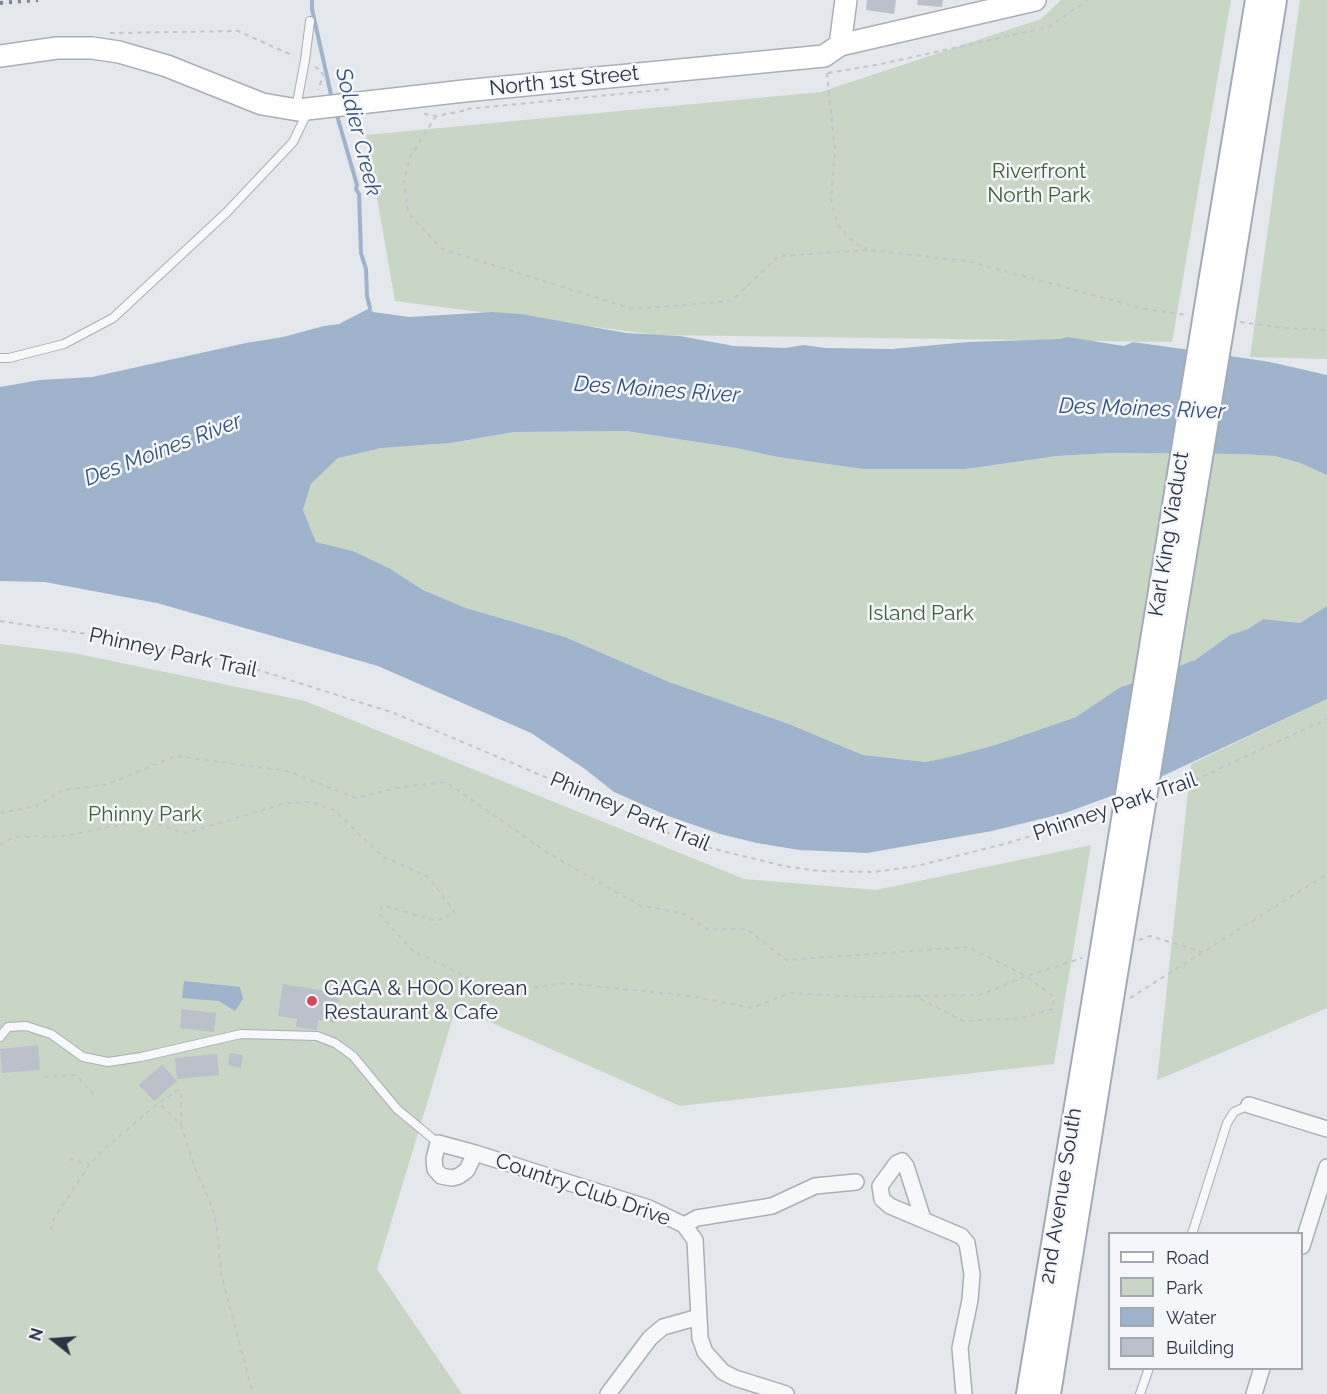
<!DOCTYPE html>
<html>
<head>
<meta charset="utf-8">
<style>
  body { margin:0 }
  #map { position:relative; width:1327px; height:1394px; overflow:hidden; background:#e4e7ec; font-family:Raleway,sans-serif }
  canvas { display:block }
  .legend { position:absolute; left:1108px; top:1232px; width:195px; height:138px; box-sizing:border-box; background:#f4f6f9; border:2px solid #a4a8b1; margin:0; padding:8px 10px; list-style:none; font-size:18px; color:#2b3445 }
  .legend li { display:flex; align-items:center; gap:12px; height:30px }
  .legend b { width:30px; border:2px solid #a4a8b1 }
  .north { position:absolute; left:24px; top:1310px; width:60px; height:60px; -webkit-text-stroke:4px #f4f6f9; paint-order:stroke; rotate:287deg; font-size:16px; font-weight:700; line-height:24px; text-align:center; color:#2b3445 }
  .north::after { content:''; display:block; margin:auto; width:21px; height:27px; background:#2b3445; clip-path:polygon(50% 0,100% 100%,50% 72%,0 100%) }
</style>
</head>
<body>
<div id="map">
<canvas width="1327" height="1394"></canvas>
<ul class="legend">
<li><b style="height:8px;background:#fff"></b>Road</li>
<li><b style="height:16px;background:#c9d6c5"></b>Park</li>
<li><b style="height:16px;background:#9fb4cc"></b>Water</li>
<li><b style="height:16px;background:#bbc0ca"></b>Building</li>
</ul>
<div class="north">N</div>
</div>
<script>
const context = document.querySelector('canvas').getContext('2d');
context.lineJoin = 'round';
function fillPath(path, color) {
  context.fillStyle = color;
  context.fill(path, 'evenodd');
}
function toPath(rows) {
  const path = new Path2D();
  for (const r of rows) {
    path.moveTo(r[0], r[1]);
    for (let i = 2; i < r.length; i += 2) path.lineTo(r[i], r[i + 1]);
  }
  return path;
}
function stroke(path, color, width, dash) {
  context.strokeStyle = color;
  context.lineWidth = width;
  context.lineCap = dash ? 'butt' : 'round';
  context.setLineDash(dash || []);
  context.stroke(path);
}
function drawText(font, color, halo, rows, align = 'center') {
  context.font = font + ' Raleway,sans-serif';
  context.lineWidth = 5;
  context.setLineDash([]);
  context.textBaseline = 'middle';
  context.strokeStyle = halo;
  context.fillStyle = color;
  for (const [text, x, y, turn = 0] of rows) {
    context.save();
    context.translate(x, y);
    context.rotate((+turn || 0) * Math.PI / 180);
    context.textAlign = isNaN(turn) ? turn : align;
    if (halo) context.strokeText(text, 0, 0);
    context.fillText(text, 0, 0);
    context.restore();
  }
}
const green = toPath([
  [1061,0,1231,0,1172,342,657,335,395,301,366,135,821,92,1041,19],
  [1300,0,1327,0,1327,359,1250,357],
  [626,431,736,448,778,457,863,469,966,469,1057,456,1110,453,1239,454,1275,456,1300,463,1327,475,1327,606,1300,623,1263,619,1248,629,1230,635,1195,660,1119,688,1076,717,995,745,954,756,926,762,863,755,789,724,669,682,565,637,466,608,423,590,389,568,353,551,316,542,303,510,311,484,338,458,382,448,451,443,514,432],
  [0,644,73,653,305,701,744,879,876,890,1091,845,1054,1064,680,1106,456,1007,377,1269,462,1394,0,1394],
  [1327,699,1327,1008,1157,1080,1191,764]
]);
const water = toPath([
  [370,308,373,312,409,317,492,312,521,314,626,333,680,336,734,346,785,348,804,345,825,348,892,349,968,342,1061,339,1067,337,1124,346,1133,342,1197,351,1270,362,1327,375,1327,475,1300,463,1275,456,1239,454,1110,453,1057,456,966,469,863,469,778,457,736,448,626,431,514,432,451,443,382,448,338,458,311,484,303,510,316,542,353,551,389,568,423,590,466,608,565,637,669,682,789,724,863,755,926,762,954,756,995,745,1076,717,1119,688,1195,660,1230,635,1248,629,1263,619,1300,623,1327,606,1327,699,1152,781,1065,813,992,831,867,853,799,850,757,843,720,834,668,816,614,792,585,769,531,733,378,666,157,603,45,582,0,581,0,387,40,380,92,377,246,343,283,337,324,326,339,324],
  [184,981,240,987,243,999,235,1011,219,1001,182,998]
]);
const stream = toPath([
  [312,0,312,9,332,99],
  [336,112,357,185,356,189,359,194,361,253,366,269,367,296,370,308]
]);
const building = toPath([
  [867,0,896,0,894,14,866,10],
  [918,0,943,0,942,7,917,5],
  [283,984,339,993,335,1023,318,1020,317,1030,296,1027,297,1019,278,1016],
  [182,1009,216,1013,214,1032,180,1028],
  [38,1045,40,1070,2,1073,0,1049],
  [230,1053,243,1055,241,1068,228,1065],
  [217,1054,219,1075,177,1079,175,1058],
  [162,1065,177,1081,154,1101,139,1085]
]);
const path = toPath([
  [110,33,238,31,294,56],
  [315,67,321,70,323,76,318,90],
  [827,73,835,150,831,201,838,225,854,243,867,249],
  [828,73,881,64,1049,27,1087,0],
  [467,109,670,89],
  [424,114,436,116,468,110],
  [436,116,410,157,404,181,408,213,442,249,633,309,731,301,779,256,870,250,967,261,1145,309,1187,315],
  [1240,322,1283,328,1327,330],
  [0,621,94,635,233,662,394,713,623,810,660,830,706,847,784,866,819,871,874,872,917,866,1008,843,1105,813],
  [1162,795,1327,719],
  [0,813,37,806,62,790,105,785,176,756,287,771,356,798,401,787,446,782,548,853,639,905,685,914,707,929,747,929,786,960,968,947,1026,976,1054,997,1053,1009,1022,1018,963,1021,913,995],
  [0,845,14,837,65,836,145,820,186,833,286,803,311,802,334,810,383,857,429,877,455,913,436,921,383,905,381,908,380,915,413,951,498,992,566,983,691,996,752,1008,789,993,862,997,980,995,1026,976,1082,958],
  [1139,940,1150,936,1203,952],
  [1130,998,1327,874],
  [44,1077,76,1075,96,1097],
  [181,1125,195,1168,213,1209,217,1228,221,1274,253,1394],
  [69,1159,90,1164],
  [51,1230,54,1218,90,1164,104,1149,156,1105,162,1106,181,1125,181,1094,178,1090,156,1105]
]);
const lane = toPath([
  [296,108,305,60,310,21],
  [0,358,9,358,64,344,113,318,227,212,293,142,308,111],
  [0,1037,8,1027,26,1026,51,1034,83,1057,108,1062,141,1057,241,1034,317,1036,335,1043,353,1056,397,1109,438,1143],
  [1192,1234,1227,1123,1234,1112,1249,1105],
  [1140,1394,1149,1368]
]);
const street = toPath([
  [1249,1105,1327,1129],
  [475,1153,467,1170,459,1176,452,1178,441,1176,435,1169,434,1159,438,1143,475,1153,649,1208,684,1225,695,1240,700,1338,705,1352,723,1372,735,1378,786,1394],
  [923,1219,906,1166,902,1161,897,1163,880,1186,882,1199,890,1206,961,1236,967,1243,972,1274,970,1300,960,1348,964,1394],
  [684,1225,697,1218,772,1206,815,1186,856,1182],
  [1302,1246,1327,1167],
  [608,1394,650,1338,663,1327,699,1317],
  [1254,1394,1262,1368]
]);
const secondary = toPath([
  [840,45,846,0],
  [0,56,57,48,92,48,119,52,167,66,262,104,298,110,464,91,824,56,840,45,1035,0]
]);
const primary = toPath([
  [1210,283,1257,0],
  [1229,287,1275,0],
  [1028,1394,1094,998],
  [1049,1394,1113,992]
]);
const rail = toPath([
  [0,3,38,0]
]);
const primaryBridge = toPath([
  [1113,992,1229,287],
  [1094,998,1210,283]
]);
const markers = [
  [312,1001,6,"#d1495b"]
];
const streetNames = [
  ["North 1st Street",564,81,-6],
  ["Karl King Viaduct",1169,534,-81],
  ["Phinney Park Trail",173,653,12],
  ["Phinney Park Trail",1115,807,-19],
  ["Phinney Park Trail",630,812,23],
  ["Country Club Drive",583,1190,19],
  ["2nd Avenue South",1061,1196,-81]
];
const parkNames = [
  ["Riverfront",1039,172],
  ["North Park",1039,196],
  ["Island Park",921,614],
  ["Phinny Park",145,815]
];
const poiNames = [
  ["GAGA & HOO Korean",324,989],
  ["Restaurant & Cafe",324,1013]
];
const waterNames = [
  ["Soldier Creek",358,132,76],
  ["Des Moines River",657,390,4],
  ["Des Moines River",1142,409,2],
  ["Des Moines River",163,450,-21]
];
fillPath(green, '#c9d6c5');
fillPath(water, '#9fb4cc');
stroke(stream, '#9fb4cc', 4);
fillPath(building, '#bbc0ca');
stroke(lane, '#a9aeb7', 10);
stroke(street, '#a9aeb7', 18);
stroke(secondary, '#a9aeb7', 24);
stroke(primary, '#a3abb8', 26);
stroke(path, '#c2c5cb', 2, [4.5, 4.5]);
stroke(lane, '#f7f8fa', 8);
stroke(street, '#f7f8fa', 15);
stroke(secondary, '#fff', 21);
stroke(primary, '#fff', 22);
stroke(rail, '#7d8696', 4, [3, 6]);
stroke(primaryBridge, '#a3abb8', 26, []);
stroke(primaryBridge, '#fff', 22);
for (const [x, y, r, color] of markers) {
  const dot = new Path2D();
  dot.arc(x, y, r, 0, 2 * Math.PI);
  context.fillStyle = color;
  context.fill(dot);
  stroke(dot, '#f4f6f9', 2);
}
drawText('21px', '#2b3445', '#f4f6f9', streetNames);
drawText('21px', '#3f6138', '#f4f6f9', parkNames);
drawText('21px', '#2b3445', '#f4f6f9', poiNames, 'left');
drawText('italic 22px', '#34527a', '#f4f6f9', waterNames);
</script>
</body>
</html>
